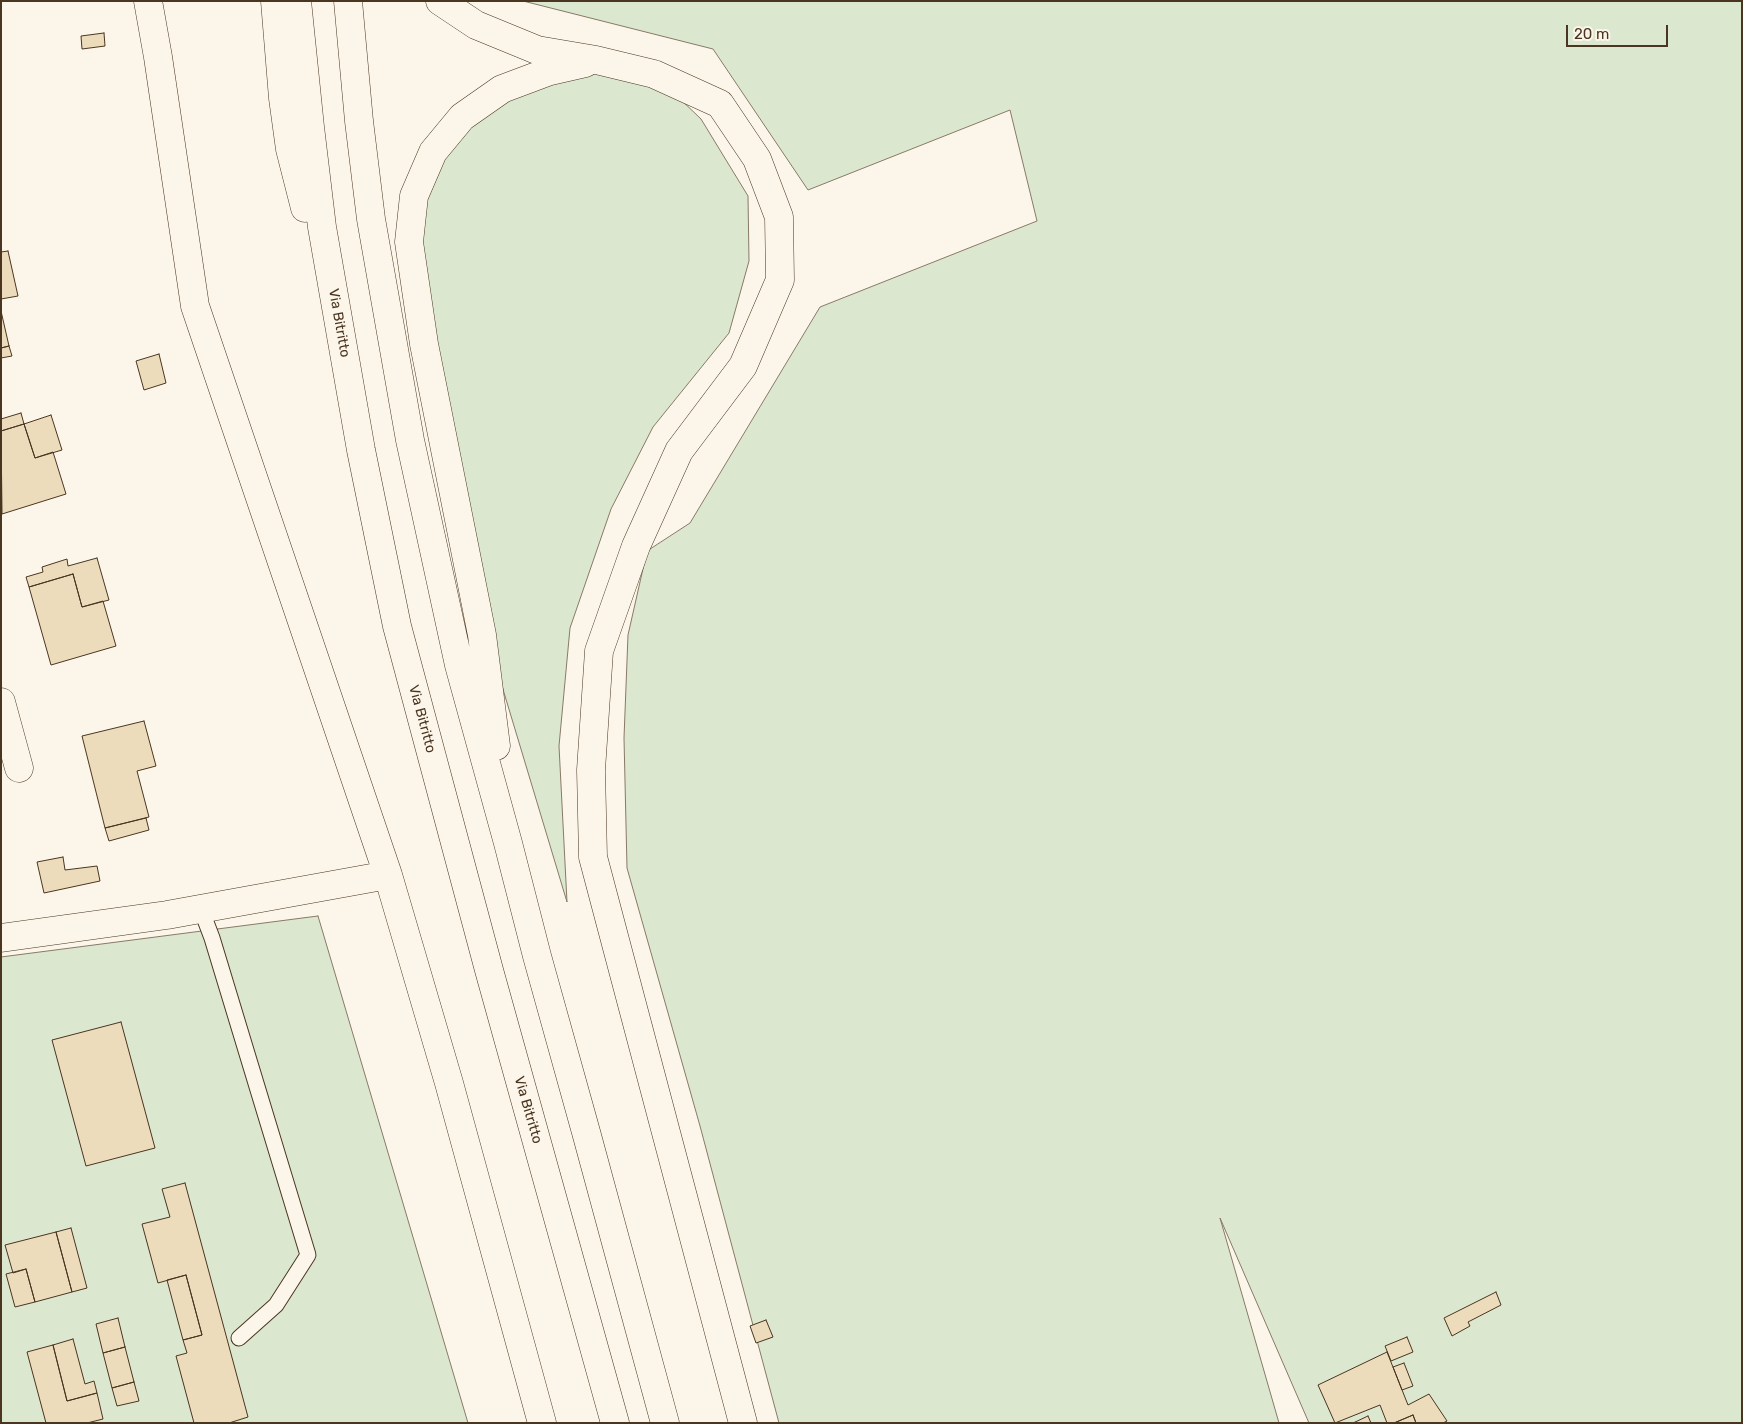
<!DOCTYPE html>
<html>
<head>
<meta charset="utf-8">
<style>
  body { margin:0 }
  #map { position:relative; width:1743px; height:1424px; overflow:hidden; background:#fbf6e9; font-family:Rubik,sans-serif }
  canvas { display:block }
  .frame { position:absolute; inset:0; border:2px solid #4a3520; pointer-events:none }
  .scale { position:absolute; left:1566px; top:25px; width:102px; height:22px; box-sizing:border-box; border:2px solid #4a3520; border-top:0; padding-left:6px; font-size:15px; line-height:18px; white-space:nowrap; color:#4a3520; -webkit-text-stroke:4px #fbf6e9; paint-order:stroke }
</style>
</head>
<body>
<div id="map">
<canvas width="1743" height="1424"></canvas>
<div class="frame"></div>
<div class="scale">20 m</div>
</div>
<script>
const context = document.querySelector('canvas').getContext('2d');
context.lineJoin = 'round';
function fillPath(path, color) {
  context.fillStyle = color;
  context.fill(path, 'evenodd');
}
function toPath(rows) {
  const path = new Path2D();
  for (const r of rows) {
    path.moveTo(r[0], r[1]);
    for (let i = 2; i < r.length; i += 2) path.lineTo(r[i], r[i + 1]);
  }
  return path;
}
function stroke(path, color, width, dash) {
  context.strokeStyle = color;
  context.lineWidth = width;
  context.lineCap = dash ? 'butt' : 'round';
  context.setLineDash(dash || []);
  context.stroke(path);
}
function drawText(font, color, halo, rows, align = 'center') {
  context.font = font + ' Rubik,sans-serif';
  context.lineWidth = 4;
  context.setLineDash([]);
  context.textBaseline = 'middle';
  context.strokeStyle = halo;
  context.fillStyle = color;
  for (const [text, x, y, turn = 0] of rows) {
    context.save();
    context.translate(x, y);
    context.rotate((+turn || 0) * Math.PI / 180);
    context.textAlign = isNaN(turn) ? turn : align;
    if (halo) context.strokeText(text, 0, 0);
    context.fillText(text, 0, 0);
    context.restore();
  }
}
const green = toPath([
  [523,1,1742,1,1742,1423,1309,1423,1220,1218,1279,1423,779,1423,700,1126,627,868,624,738,628,635,647,551,690,523,820,307,1037,221,1010,110,808,190,713,49,523,1],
  [550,71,654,74,701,119,748,196,749,261,729,333,653,427,611,509,570,628,559,746,567,902,502,686,409,242,462,117,550,71],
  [318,916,468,1423,1,1423,1,957,318,916]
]);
const building = toPath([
  [104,33,105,46,82,49,81,36,104,33],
  [8,251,18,296,1,299,1,252,8,251],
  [1,311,9,346,1,348,1,311],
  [9,346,12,356,1,358,1,348,9,346],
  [159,354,166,383,144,390,136,361,159,354],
  [21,413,24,424,1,431,1,419,21,413],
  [51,415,62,450,35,458,24,424,51,415],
  [24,424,35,458,53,452,66,494,2,514,1,431,24,424],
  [97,558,109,600,82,607,73,574,29,587,26,577,43,572,42,567,67,559,68,566,97,558],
  [73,574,82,607,103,601,116,646,51,665,29,587,73,574],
  [144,721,156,766,137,771,149,817,105,828,82,736,144,721],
  [146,818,149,830,109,841,105,828,146,818],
  [63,857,65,870,97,866,100,881,44,893,37,862,63,857],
  [121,1022,155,1148,86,1166,52,1040,121,1022],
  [185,1183,248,1417,229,1423,194,1423,176,1356,187,1353,183,1340,202,1335,186,1275,158,1283,142,1224,170,1217,162,1189,185,1183],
  [71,1228,87,1288,72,1292,56,1232,71,1228],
  [56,1232,72,1292,35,1302,26,1269,13,1273,5,1245,56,1232],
  [26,1269,35,1302,15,1307,6,1274,26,1269],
  [186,1275,202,1335,183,1340,167,1280,186,1275],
  [1496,1292,1501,1305,1468,1322,1470,1326,1452,1336,1444,1318,1496,1292],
  [118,1318,125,1347,103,1353,96,1324,118,1318],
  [766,1320,773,1337,756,1343,750,1326,766,1320],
  [1407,1337,1413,1352,1391,1361,1385,1346,1407,1337],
  [73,1339,85,1384,94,1381,97,1393,67,1401,53,1345,73,1339],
  [53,1345,67,1401,97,1393,103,1419,87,1423,46,1423,27,1352,53,1345],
  [125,1347,134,1382,112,1388,103,1353,125,1347],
  [1387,1352,1408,1405,1429,1394,1447,1421,1443,1423,1416,1423,1413,1415,1394,1423,1387,1423,1380,1405,1335,1423,1318,1385,1387,1352],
  [1404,1363,1413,1386,1402,1390,1393,1367,1404,1363],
  [134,1382,139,1401,117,1406,112,1388,134,1382],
  [1413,1415,1416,1423,1394,1423,1413,1415],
  [1368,1416,1371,1423,1353,1423,1368,1416]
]);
const service = toPath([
  [201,909,212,938,308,1255,276,1305,239,1338]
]);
const minor = toPath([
  [148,1,158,57,195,306,388,875,449,1083,542,1423],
  [1,702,19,768],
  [1,938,167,915,388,875]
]);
const trunk = toPath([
  [275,1,283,98,290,149,305,208],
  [297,1,310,127,322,227,361,450,397,626,489,970,615,1423],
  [348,1,359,121,371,219,410,440,459,665,508,843,537,956,586,1132,665,1423],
  [440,1,476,25,537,50,596,60,654,74,720,104,757,159,779,217,780,280,743,366,679,451,636,546,599,651,591,770,593,857,743,1423],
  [496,746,482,635,424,344,409,242,414,196,433,152,462,117,502,89,550,71,585,63]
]);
const streetNames = [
  ["Via Bitritto",339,323,80],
  ["Via Bitritto",422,719,75],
  ["Via Bitritto",528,1110,74]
];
fillPath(green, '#dce7d0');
stroke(green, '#887966', 1);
fillPath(building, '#ecdcbc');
stroke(building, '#4a3520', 1);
stroke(service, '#4a3520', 17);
stroke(minor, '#4a3520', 29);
stroke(trunk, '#4a3520', 29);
stroke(service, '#fbf6e9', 15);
stroke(minor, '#fbf6e9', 28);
stroke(trunk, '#fbf6e9', 28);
drawText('14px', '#4a3520', '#fbf6e9', streetNames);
</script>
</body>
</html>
